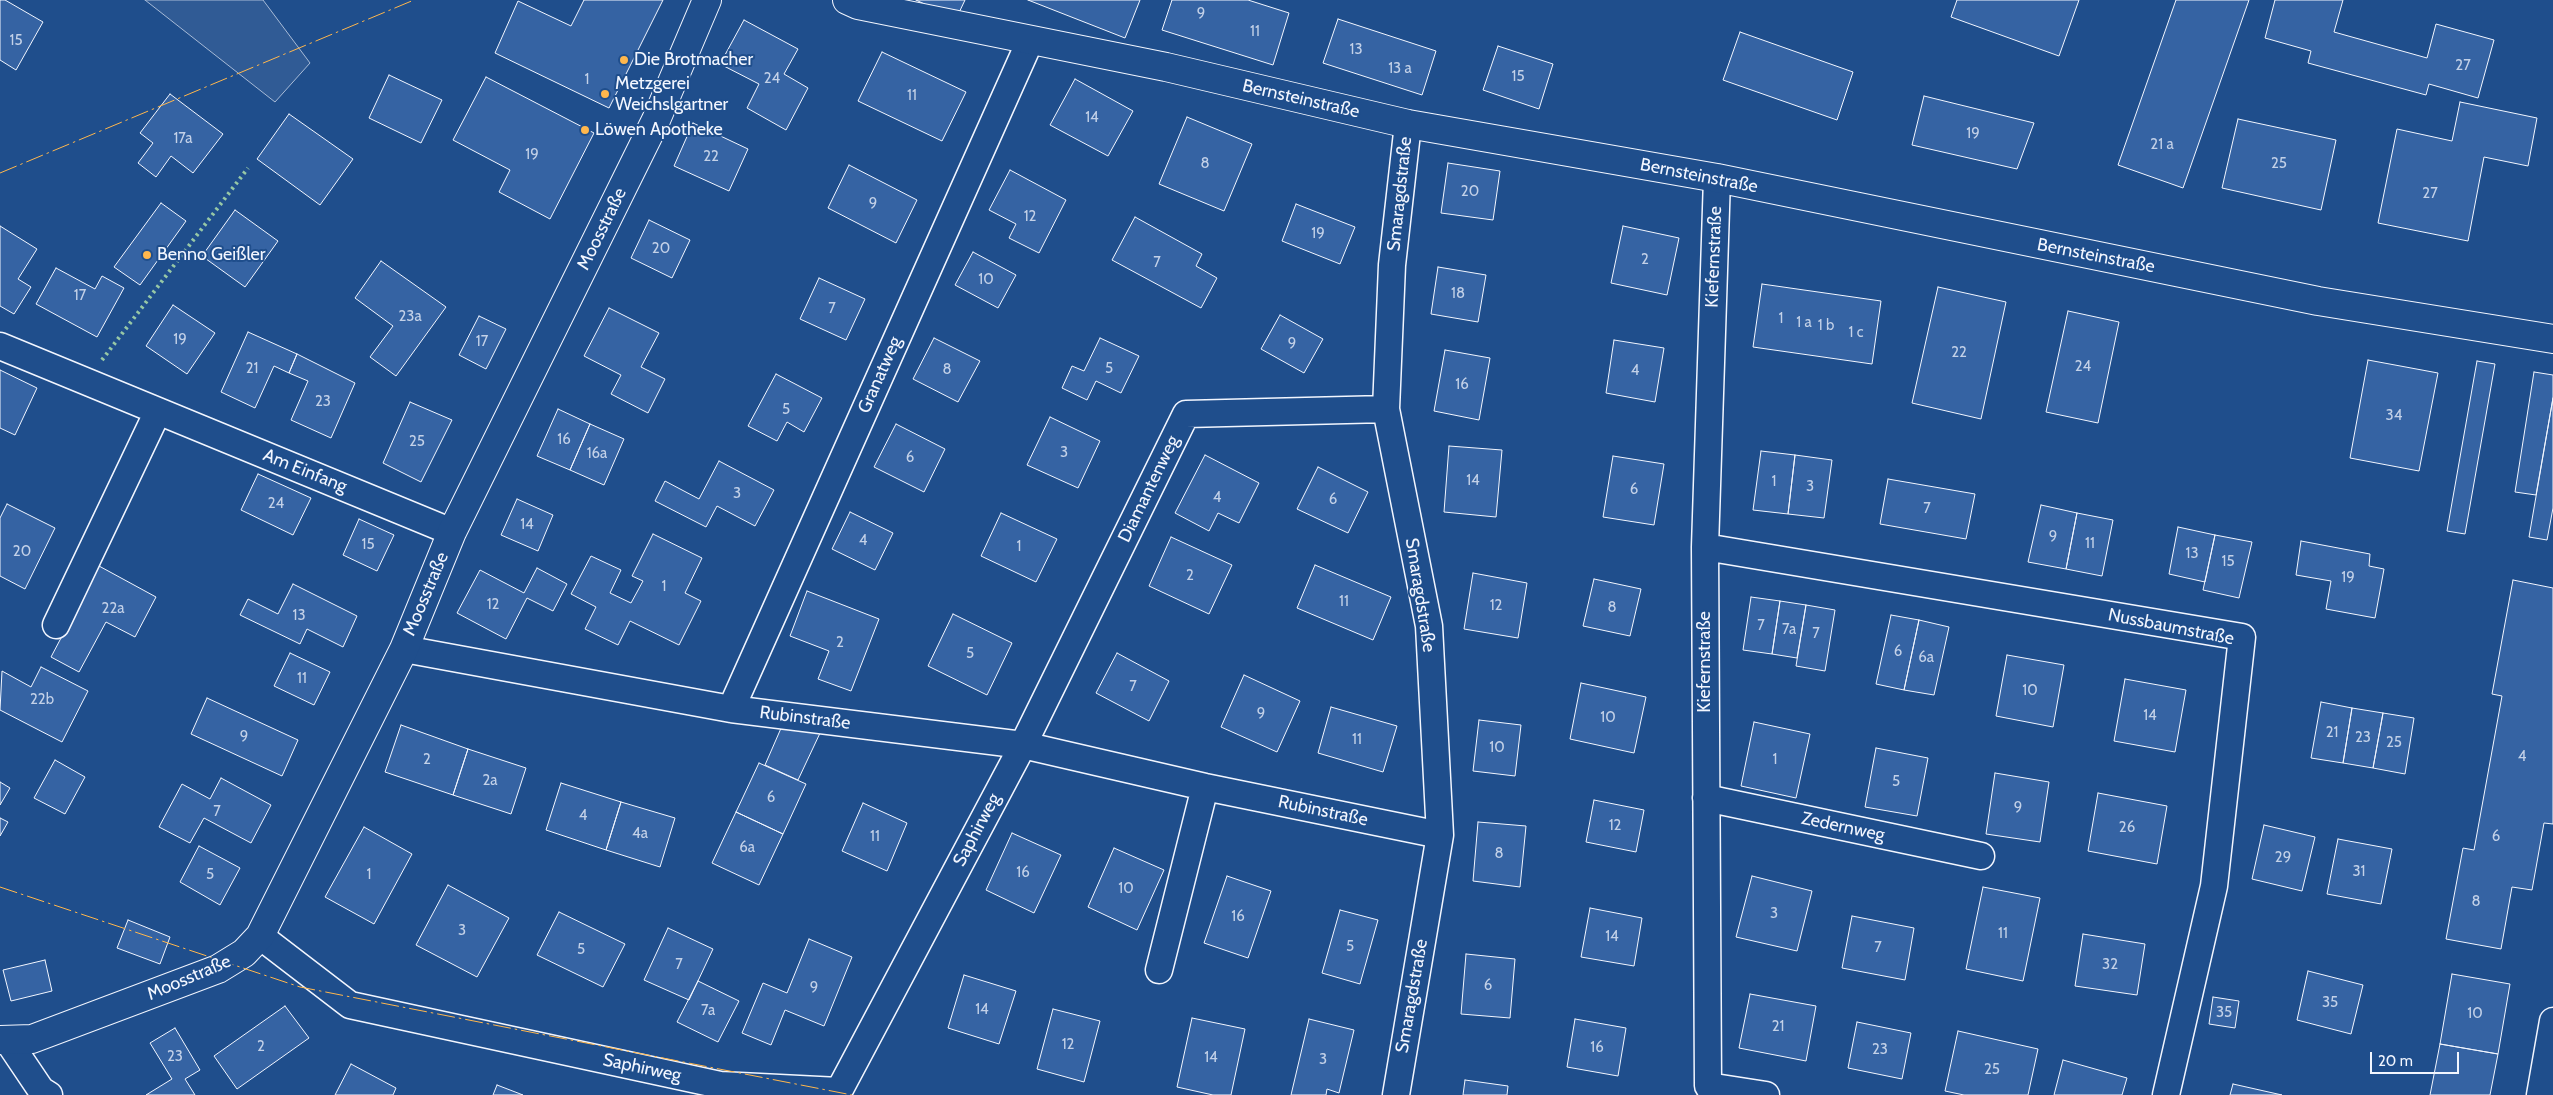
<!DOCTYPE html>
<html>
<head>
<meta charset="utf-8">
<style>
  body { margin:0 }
  #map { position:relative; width:2553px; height:1095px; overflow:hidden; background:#1f4e8c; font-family:Cabin,sans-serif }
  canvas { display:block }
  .scale { position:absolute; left:2370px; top:1052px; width:89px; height:22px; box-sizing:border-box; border:2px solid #f2f6ff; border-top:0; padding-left:6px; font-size:15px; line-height:18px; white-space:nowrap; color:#f2f6ff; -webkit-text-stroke:4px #1f4e8c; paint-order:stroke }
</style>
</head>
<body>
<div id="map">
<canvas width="2553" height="1095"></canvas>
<div class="scale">20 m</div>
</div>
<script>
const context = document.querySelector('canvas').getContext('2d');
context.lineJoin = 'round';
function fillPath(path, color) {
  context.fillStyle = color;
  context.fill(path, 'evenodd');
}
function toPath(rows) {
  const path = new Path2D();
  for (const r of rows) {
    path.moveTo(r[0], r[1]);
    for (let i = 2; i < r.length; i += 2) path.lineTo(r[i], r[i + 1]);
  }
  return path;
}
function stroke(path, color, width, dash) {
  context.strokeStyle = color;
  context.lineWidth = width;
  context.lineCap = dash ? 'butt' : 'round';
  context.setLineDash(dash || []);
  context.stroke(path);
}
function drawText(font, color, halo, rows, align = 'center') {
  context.font = font + ' Cabin,sans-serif';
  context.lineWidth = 4;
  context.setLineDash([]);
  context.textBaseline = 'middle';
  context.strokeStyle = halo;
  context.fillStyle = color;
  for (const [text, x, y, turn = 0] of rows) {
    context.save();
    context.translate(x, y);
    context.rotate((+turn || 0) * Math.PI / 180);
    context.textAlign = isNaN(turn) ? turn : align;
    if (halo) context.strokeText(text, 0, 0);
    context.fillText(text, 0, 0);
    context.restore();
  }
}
const built = toPath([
  [145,0,263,0,310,63,275,102,145,0]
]);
const building = toPath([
  [0,0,5,0,43,22,16,70,0,60,0,0],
  [584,0,663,0,609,108,495,53,518,1,571,26,584,0],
  [916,0,965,0,956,19,916,0],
  [1028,0,1140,0,1125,38,1028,0],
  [1172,0,1248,0,1289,13,1273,65,1162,30,1172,0],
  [1957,0,2079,0,2059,56,1951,17,1957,0],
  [2176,0,2249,0,2183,188,2118,165,2176,0],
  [2275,0,2343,0,2334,32,2427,58,2436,24,2494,40,2478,98,2429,84,2426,95,2308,63,2311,51,2265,38,2275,0],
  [1338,19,1436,51,1422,95,1323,63,1338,19],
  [744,20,798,49,784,74,808,88,786,130,747,108,759,84,720,64,744,20],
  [1740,32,1853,72,1837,120,1723,80,1740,32],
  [1498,46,1553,64,1539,109,1483,90,1498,46],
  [882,52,966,92,942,141,858,101,882,52],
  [389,75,442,100,421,143,369,118,389,75],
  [486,77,594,133,550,219,499,192,510,170,453,140,486,77],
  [1075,79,1133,111,1108,156,1050,125,1075,79],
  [170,94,223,134,193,173,171,156,156,177,138,163,153,143,140,133,170,94],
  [1924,96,2034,123,2017,169,1912,145,1924,96],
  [2460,102,2537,118,2528,166,2484,157,2468,241,2378,223,2397,129,2452,141,2460,102],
  [289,114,353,159,320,205,257,159,289,114],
  [1187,117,1252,144,1224,211,1159,184,1187,117],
  [2238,119,2336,140,2321,210,2222,188,2238,119],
  [693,123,748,149,729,191,674,166,693,123],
  [1448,163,1500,171,1493,220,1441,213,1448,163],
  [849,165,917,200,896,243,828,208,849,165],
  [1010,170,1066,200,1039,253,1009,238,1016,224,989,210,1010,170],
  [161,203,186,221,140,285,114,267,161,203],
  [1296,204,1355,227,1340,264,1282,241,1296,204],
  [235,210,278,241,245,287,202,256,235,210],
  [1135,217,1202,254,1196,266,1217,278,1201,308,1112,260,1135,217],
  [649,220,690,240,672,278,631,258,649,220],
  [0,226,37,249,18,279,31,287,14,314,0,306,0,226],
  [1623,226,1679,238,1667,295,1611,283,1623,226],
  [973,252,1016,275,998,308,955,285,973,252],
  [381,261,446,307,396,376,370,357,393,326,355,298,381,261],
  [1438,267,1486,275,1478,322,1431,314,1438,267],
  [56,268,95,289,102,276,124,288,97,337,36,304,56,268],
  [819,278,865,299,846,340,800,319,819,278],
  [1762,284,1881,301,1872,364,1753,347,1762,284],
  [1938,287,2006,302,1981,419,1912,403,1938,287],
  [173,305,215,333,187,374,146,346,173,305],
  [609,308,659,333,641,367,665,379,648,413,611,394,621,375,584,356,609,308],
  [2068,311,2119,322,2098,423,2046,412,2068,311],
  [1280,315,1323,339,1304,373,1261,349,1280,315],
  [479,316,506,329,486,369,459,355,479,316],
  [248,332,297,354,289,373,274,366,255,408,221,392,248,332],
  [934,338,980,361,958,402,913,379,934,338],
  [1100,338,1139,356,1121,393,1096,381,1087,400,1062,388,1072,366,1084,371,1100,338],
  [1614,340,1664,348,1655,402,1606,393,1614,340],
  [1445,350,1490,358,1479,420,1434,411,1445,350],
  [297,354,355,383,331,438,291,420,308,381,289,373,297,354],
  [2368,360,2438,373,2419,471,2350,458,2368,360],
  [2477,361,2495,364,2465,534,2447,531,2477,361],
  [0,370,37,388,15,435,0,428,0,370],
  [2534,372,2553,375,2553,398,2536,495,2515,492,2534,372],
  [776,374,822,398,804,432,787,422,777,441,748,426,776,374],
  [2553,398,2553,508,2547,540,2529,537,2553,398],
  [410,402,452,420,421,482,383,463,410,402],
  [558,409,590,424,570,470,537,456,558,409],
  [1050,417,1100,441,1078,488,1027,465,1050,417],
  [590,424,624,439,604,485,570,470,590,424],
  [896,424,945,449,924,492,874,467,896,424],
  [1449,446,1502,450,1496,517,1444,512,1449,446],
  [1761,451,1795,455,1788,514,1753,510,1761,451],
  [1205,455,1259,483,1239,523,1218,513,1209,531,1175,513,1205,455],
  [1795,455,1832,460,1824,518,1788,514,1795,455],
  [1613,456,1664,464,1654,525,1603,517,1613,456],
  [719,461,774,490,755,526,717,506,706,527,655,501,665,481,699,499,719,461],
  [1318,467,1368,492,1348,533,1297,509,1318,467],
  [258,474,311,498,293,535,241,510,258,474],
  [1888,479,1975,494,1966,539,1880,524,1888,479],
  [517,499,553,515,538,551,501,535,517,499],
  [7,504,55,528,25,589,0,576,0,518,7,504],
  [2041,505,2077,513,2066,569,2028,562,2041,505],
  [850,512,893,533,875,570,832,549,850,512],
  [1001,513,1057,539,1036,582,981,556,1001,513],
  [2077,513,2113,520,2102,576,2066,569,2077,513],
  [359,519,394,535,377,571,343,555,359,519],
  [2178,527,2215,535,2205,582,2169,574,2178,527],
  [653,534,702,558,685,593,701,601,679,645,630,621,618,645,585,629,596,607,571,594,591,556,621,570,610,593,631,603,643,581,632,576,653,534],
  [2215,535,2252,542,2239,598,2203,590,2215,535],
  [1171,537,1232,565,1209,614,1149,586,1171,537],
  [2301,541,2370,554,2369,566,2384,569,2375,618,2326,609,2331,581,2296,575,2301,541],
  [1315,565,1391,597,1373,640,1297,608,1315,565],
  [99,566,156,597,135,637,106,622,79,672,51,657,99,566],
  [537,568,567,584,553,611,527,598,506,639,457,613,480,570,524,593,537,568],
  [1473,573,1527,583,1518,638,1464,629,1473,573],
  [1594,579,1641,589,1630,636,1583,626,1594,579],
  [2513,580,2553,588,2553,824,2544,823,2532,890,2512,887,2501,949,2446,939,2463,848,2474,850,2502,696,2492,694,2513,580],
  [293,584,357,616,343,647,307,629,300,644,240,615,248,599,278,614,293,584],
  [807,591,879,619,851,691,818,679,829,651,790,636,807,591],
  [1751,597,1780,601,1772,654,1743,650,1751,597],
  [1780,601,1806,605,1797,658,1772,654,1780,601],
  [1806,605,1835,610,1825,671,1796,666,1806,605],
  [953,614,1012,643,987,695,928,666,953,614],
  [1891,615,1919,620,1904,690,1876,684,1891,615],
  [1919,620,1949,627,1934,695,1904,690,1919,620],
  [290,653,330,672,314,705,274,686,290,653],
  [1117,653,1169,681,1149,721,1096,693,1117,653],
  [2007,655,2064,665,2053,727,1996,716,2007,655],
  [41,667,88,691,62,742,0,710,2,671,31,687,41,667],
  [1244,675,1300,701,1277,752,1221,727,1244,675],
  [2125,679,2186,690,2175,752,2114,741,2125,679],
  [1581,683,1646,697,1634,753,1570,739,1581,683],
  [207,698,298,740,282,776,191,734,207,698],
  [2321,702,2352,708,2343,763,2311,758,2321,702],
  [1331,707,1397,726,1383,772,1318,753,1331,707],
  [2352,708,2383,713,2373,768,2343,763,2352,708],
  [2383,713,2414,718,2405,774,2373,768,2383,713],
  [1479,720,1521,725,1515,776,1473,771,1479,720],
  [1754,722,1810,734,1796,798,1741,786,1754,722],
  [401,725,468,749,453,795,385,772,401,725],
  [782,726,821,731,798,780,765,765,782,726],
  [1876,748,1928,758,1917,816,1865,807,1876,748],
  [468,749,526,768,511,814,453,795,468,749],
  [55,760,85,777,65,814,34,798,55,760],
  [759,763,806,784,783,834,736,812,759,763],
  [1995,773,2049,782,2040,842,1986,834,1995,773],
  [221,778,271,805,251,843,204,818,190,843,159,827,182,784,210,799,221,778],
  [0,782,10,788,0,805,0,782],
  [561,783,621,802,606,850,546,830,561,783],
  [2098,793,2167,806,2157,864,2088,851,2098,793],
  [1594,800,1644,810,1636,852,1586,842,1594,800],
  [621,802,675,818,660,867,606,850,621,802],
  [863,803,907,823,887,871,842,851,863,803],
  [736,812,783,834,759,885,712,863,736,812],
  [0,818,8,822,0,836,0,818],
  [1478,822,1526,826,1520,887,1473,881,1478,822],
  [2264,825,2315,837,2302,891,2252,879,2264,825],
  [364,827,412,854,374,924,325,897,364,827],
  [1012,833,1061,855,1034,913,986,890,1012,833],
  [2338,839,2392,849,2381,904,2327,894,2338,839],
  [199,846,240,868,220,905,180,882,199,846],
  [1114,848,1164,870,1137,930,1088,907,1114,848],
  [1227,876,1271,891,1248,958,1204,943,1227,876],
  [1752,876,1812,891,1797,951,1736,937,1752,876],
  [448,885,509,918,477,977,416,945,448,885],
  [1983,887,2040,898,2023,981,1966,969,1983,887],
  [1590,908,1642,918,1634,966,1581,957,1590,908],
  [1340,910,1378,920,1360,984,1322,973,1340,910],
  [559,912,625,944,603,987,537,955,559,912],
  [1852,916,1914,928,1905,980,1842,968,1852,916],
  [128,920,170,937,160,964,117,948,128,920],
  [668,928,713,949,689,1000,644,980,668,928],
  [2083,934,2145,944,2137,995,2075,986,2083,934],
  [809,939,852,957,824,1026,785,1010,771,1045,742,1033,763,983,787,993,809,939],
  [1466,954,1515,959,1510,1018,1461,1014,1466,954],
  [45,960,52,991,11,1001,3,970,45,960],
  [2308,971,2363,985,2351,1034,2297,1020,2308,971],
  [2452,974,2510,984,2498,1054,2440,1044,2452,974],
  [964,975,1016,991,999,1044,948,1028,964,975],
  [698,981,739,1001,718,1042,677,1022,698,981],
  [1750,994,1816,1006,1806,1061,1739,1048,1750,994],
  [2213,997,2239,1001,2235,1028,2209,1024,2213,997],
  [285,1006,309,1038,237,1089,214,1056,285,1006],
  [1053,1009,1100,1021,1084,1082,1037,1069,1053,1009],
  [1192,1018,1245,1029,1231,1095,1213,1095,1177,1087,1192,1018],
  [1309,1019,1354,1030,1339,1093,1327,1089,1326,1095,1291,1095,1309,1019],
  [1575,1019,1626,1028,1618,1076,1567,1067,1575,1019],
  [1857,1022,1911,1033,1902,1079,1848,1068,1857,1022],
  [175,1028,200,1070,185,1079,195,1095,146,1095,172,1079,150,1043,175,1028],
  [1958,1031,2038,1049,2028,1095,1964,1095,1945,1091,1958,1031],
  [2440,1044,2498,1054,2490,1095,2430,1095,2440,1044],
  [2063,1060,2127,1078,2122,1095,2054,1095,2063,1060],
  [351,1064,396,1088,393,1095,335,1095,351,1064],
  [1465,1080,1508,1086,1507,1095,1463,1095,1465,1080],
  [2233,1084,2282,1095,2230,1095,2233,1084],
  [497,1085,523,1095,493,1095,497,1085]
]);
const street = toPath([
  [1717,178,1705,547,1708,1086,1766,1095],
  [0,346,452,532],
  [1705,547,2242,637,2214,886,2166,1095],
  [56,625,158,411],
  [404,649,731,709,1023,745,1205,787,1440,835],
  [731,709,1030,41],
  [1706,798,1981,856],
  [260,936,350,1005,720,1085,839,1091,1023,745,1186,414,1386,409],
  [1159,970,1205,787],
  [8,1041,41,1090,49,1095],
  [1396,1095,1440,835,1429,626,1386,409,1392,265,1408,124],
  [2540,1095,2553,1021]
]);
const secondary = toPath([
  [847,0,858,5,1166,67,1408,124,1717,178,2318,301,2553,339],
  [0,1040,32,1039,218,969,244,953,260,936,404,649,452,532,656,120,707,0]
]);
const hedge = toPath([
  [102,360,248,168]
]);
const power = toPath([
  [0,173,414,0],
  [0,887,300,987,852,1095]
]);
const markers = [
  [624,60,5,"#ffb74d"],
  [605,94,5,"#ffb74d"],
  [585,130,5,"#ffb74d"],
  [147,255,5,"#ffb74d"]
];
const numberNames = [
  ["9",1201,14],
  ["11",1255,32],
  ["15",16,41],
  ["13",1356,50],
  ["27",2463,66],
  ["13 a",1400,69],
  ["15",1518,77],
  ["24",772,79],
  ["1",587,80],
  ["11",912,96],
  ["14",1092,118],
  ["19",1973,134],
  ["17a",183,139],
  ["21 a",2162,145],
  ["19",532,155],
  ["22",711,157],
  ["8",1205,164],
  ["25",2279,164],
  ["20",1470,192],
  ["27",2430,194],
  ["9",873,204],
  ["12",1030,217],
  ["19",1318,234],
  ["20",661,249],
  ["2",1645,260],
  ["7",1157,263],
  ["10",986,280],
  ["18",1458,294],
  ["17",80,296],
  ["7",832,309],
  ["23a",410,317],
  ["1",1781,319],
  ["1 a",1804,323],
  ["1 b",1826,326],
  ["1 c",1856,333],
  ["19",180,340],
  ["17",482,342],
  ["9",1292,344],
  ["22",1959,353],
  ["24",2083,367],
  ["21",252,369],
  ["5",1109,369],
  ["8",947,370],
  ["4",1635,371],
  ["16",1462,385],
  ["23",323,402],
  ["5",786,410],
  ["34",2394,416],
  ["16",564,440],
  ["25",417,442],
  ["3",1064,453],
  ["16a",597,454],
  ["6",910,458],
  ["14",1473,481],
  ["1",1774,482],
  ["3",1810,487],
  ["6",1634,490],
  ["3",737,494],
  ["4",1217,498],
  ["6",1333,500],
  ["24",276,504],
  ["7",1927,509],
  ["14",527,525],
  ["9",2053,537],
  ["4",863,541],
  ["11",2090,544],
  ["15",368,545],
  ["1",1019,547],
  ["20",22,552],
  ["13",2192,554],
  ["15",2228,562],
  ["2",1190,576],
  ["19",2348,578],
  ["1",664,587],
  ["11",1344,602],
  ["12",493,605],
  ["12",1496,606],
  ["8",1612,608],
  ["22a",113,609],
  ["13",299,616],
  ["7",1761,626],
  ["7a",1789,630],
  ["7",1816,634],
  ["2",840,643],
  ["6",1898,652],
  ["5",970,654],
  ["6a",1926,658],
  ["11",302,679],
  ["7",1133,687],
  ["10",2030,691],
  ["22b",42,700],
  ["9",1261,714],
  ["14",2150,716],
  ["10",1608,718],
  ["21",2332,733],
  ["9",244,737],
  ["23",2363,738],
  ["11",1357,740],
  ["25",2394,743],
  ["10",1497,748],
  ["4",2522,757],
  ["2",427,760],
  ["1",1775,760],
  ["2a",490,781],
  ["5",1896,782],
  ["6",771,798],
  ["9",2018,808],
  ["7",217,812],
  ["4",583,816],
  ["12",1615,826],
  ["26",2127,828],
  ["4a",640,834],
  ["11",875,837],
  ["6",2496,837],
  ["6a",747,848],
  ["8",1499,854],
  ["29",2283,858],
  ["31",2359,872],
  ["16",1023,873],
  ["5",210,875],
  ["1",369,875],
  ["10",1126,889],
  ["8",2476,902],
  ["3",1774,914],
  ["16",1238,917],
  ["3",462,931],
  ["11",2003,934],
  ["14",1612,937],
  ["5",1350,947],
  ["7",1878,948],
  ["5",581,950],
  ["7",679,965],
  ["32",2110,965],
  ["6",1488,986],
  ["9",814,988],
  ["35",2330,1003],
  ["14",982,1010],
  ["7a",708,1011],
  ["35",2224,1013],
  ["10",2475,1014],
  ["21",1778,1027],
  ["12",1068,1045],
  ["2",261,1047],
  ["16",1597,1048],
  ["23",1880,1050],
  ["23",175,1057],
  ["14",1211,1058],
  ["3",1323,1060],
  ["25",1992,1070]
];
const poiNames = [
  ["Die Brotmacher",634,60],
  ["Metzgerei",615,84],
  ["Weichslgartner",615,105],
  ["Löwen Apotheke",595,130],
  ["Benno Geißler",157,255]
];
const streetNames = [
  ["Bernsteinstraße",1301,99,13],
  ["Bernsteinstraße",1699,176,11],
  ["Smaragdstraße",1400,194,-84],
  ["Moosstraße",602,229,-64],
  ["Bernsteinstraße",2096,256,11],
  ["Kiefernstraße",1714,257,-88],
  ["Granatweg",880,375,-66],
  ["Am Einfang",305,471,22],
  ["Diamantenweg",1149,489,-64],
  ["Moosstraße",426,594,-67],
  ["Smaragdstraße",1420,595,81],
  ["Nussbaumstraße",2171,627,11],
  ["Kiefernstraße",1705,662,-90],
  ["Rubinstraße",805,718,7],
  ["Rubinstraße",1323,811,12],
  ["Zedernweg",1843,827,12],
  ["Saphirweg",977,830,-62],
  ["Moosstraße",189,978,-23],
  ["Smaragdstraße",1412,996,-80],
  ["Saphirweg",642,1068,12]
];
fillPath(built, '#305b95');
stroke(built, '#a8bbd7', 1);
fillPath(building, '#3563a3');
stroke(building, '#f2f6ff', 1);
stroke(street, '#f2f6ff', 29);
stroke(secondary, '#f2f6ff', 30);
stroke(street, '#1f4e8c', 26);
stroke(secondary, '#1f4e8c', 28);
stroke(hedge, '#97c8a6', 4, [2.5, 4]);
stroke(power, '#ffb74d', 1, [18, 4, 2.5, 4]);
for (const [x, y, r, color] of markers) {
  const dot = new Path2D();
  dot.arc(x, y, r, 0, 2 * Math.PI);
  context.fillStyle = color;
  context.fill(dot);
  stroke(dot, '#1f4e8c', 2);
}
drawText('15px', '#c3d1e8', null, numberNames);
drawText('18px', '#f2f6ff', '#1f4e8c', poiNames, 'left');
drawText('18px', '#f2f6ff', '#1f4e8c', streetNames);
</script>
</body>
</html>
